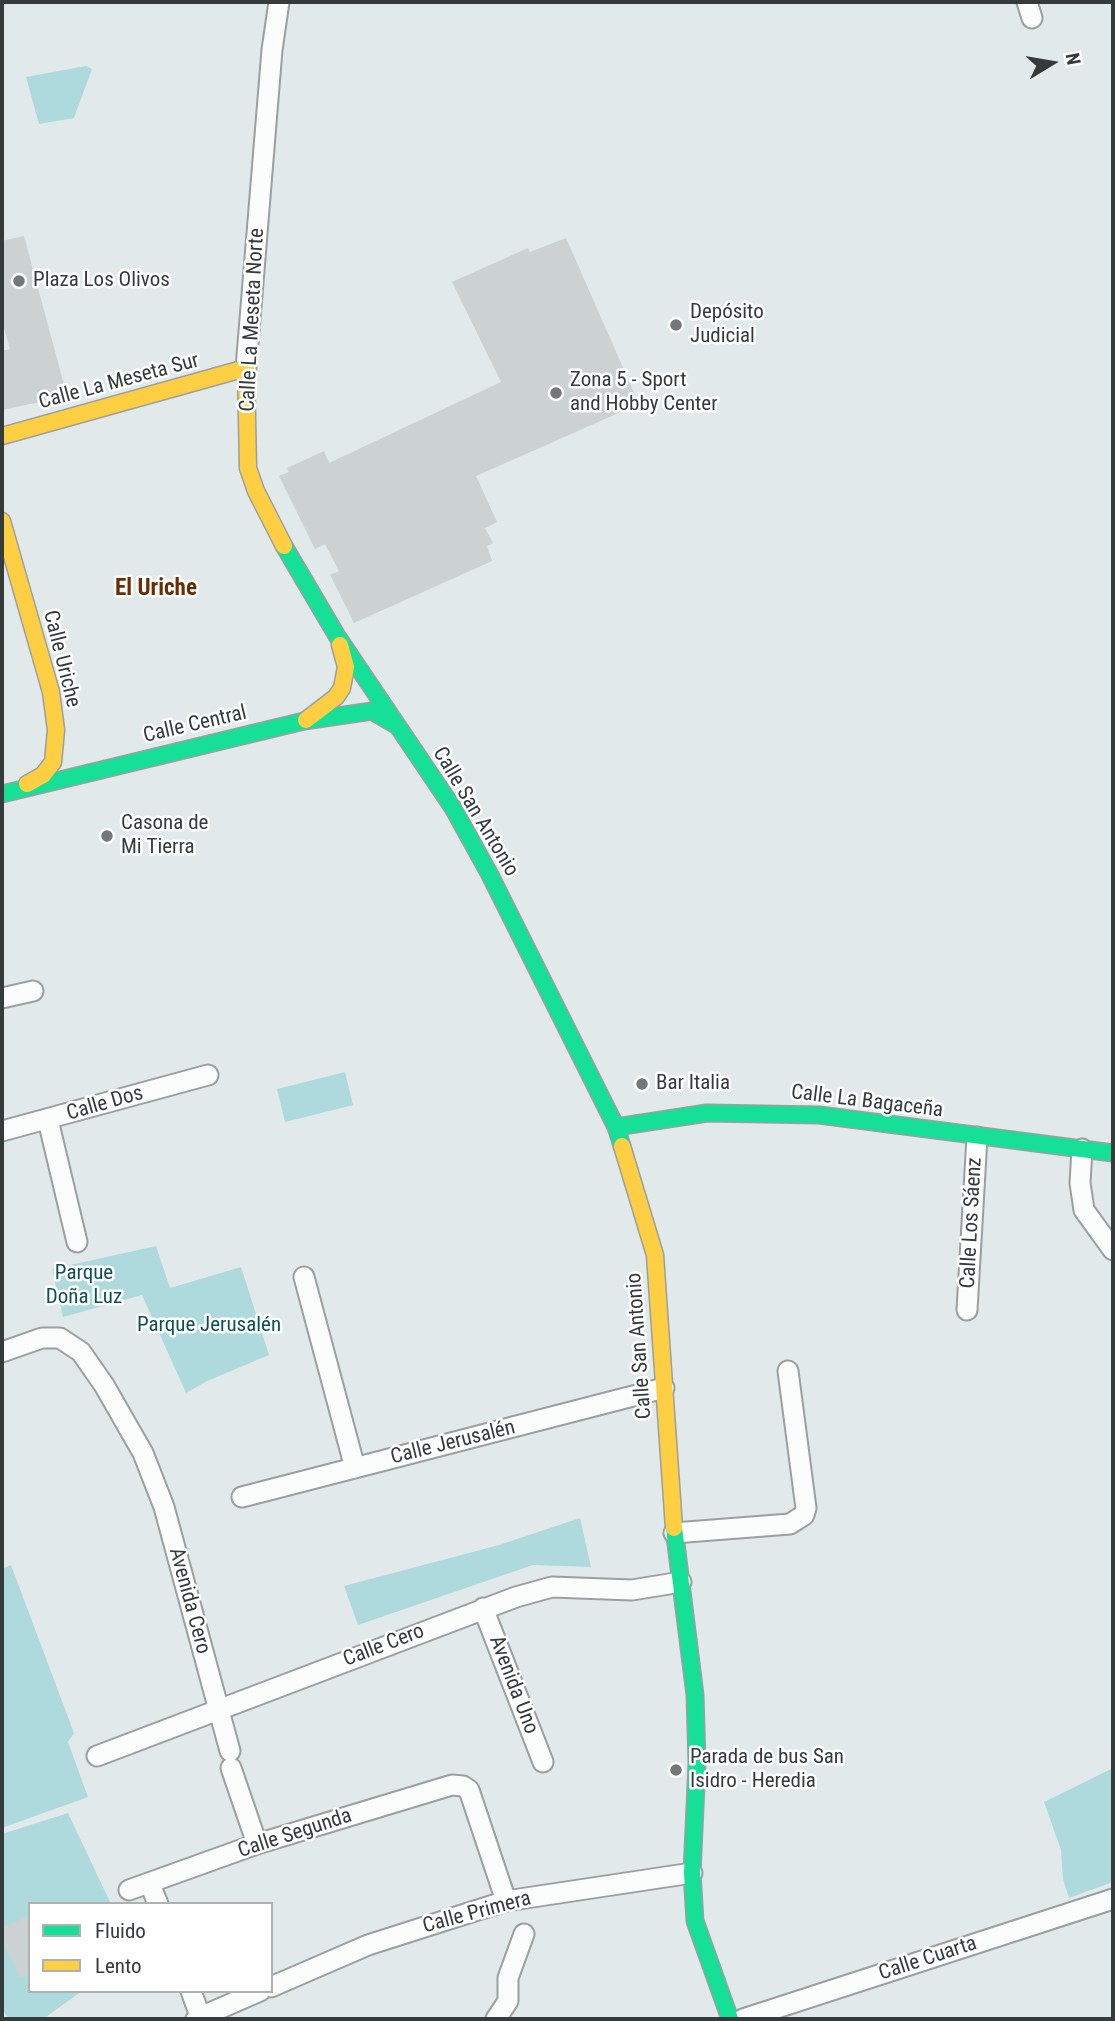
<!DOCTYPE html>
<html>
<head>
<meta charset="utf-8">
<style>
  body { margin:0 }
  #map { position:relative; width:1115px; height:2021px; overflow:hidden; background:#e2e9ea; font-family:"Roboto Condensed",sans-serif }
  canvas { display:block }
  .frame { position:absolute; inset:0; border:4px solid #353b3b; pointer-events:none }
  .legend { position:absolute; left:28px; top:1902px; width:245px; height:91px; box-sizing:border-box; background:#fff; border:2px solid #aeb1b1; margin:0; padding:9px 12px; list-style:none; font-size:21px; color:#353b3b }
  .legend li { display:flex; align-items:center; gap:14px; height:35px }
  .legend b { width:35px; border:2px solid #aeb1b1 }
  .north { position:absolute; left:1017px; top:28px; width:70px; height:70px; -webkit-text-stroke:5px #fff; paint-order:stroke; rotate:79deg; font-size:19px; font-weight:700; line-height:28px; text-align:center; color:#353b3b }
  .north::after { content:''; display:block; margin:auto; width:24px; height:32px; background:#353b3b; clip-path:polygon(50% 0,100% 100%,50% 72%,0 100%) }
</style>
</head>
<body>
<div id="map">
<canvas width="1115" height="2021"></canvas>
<div class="frame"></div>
<ul class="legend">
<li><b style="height:9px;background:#16e098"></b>Fluido</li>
<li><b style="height:9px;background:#ffcf43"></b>Lento</li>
</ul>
<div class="north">N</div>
</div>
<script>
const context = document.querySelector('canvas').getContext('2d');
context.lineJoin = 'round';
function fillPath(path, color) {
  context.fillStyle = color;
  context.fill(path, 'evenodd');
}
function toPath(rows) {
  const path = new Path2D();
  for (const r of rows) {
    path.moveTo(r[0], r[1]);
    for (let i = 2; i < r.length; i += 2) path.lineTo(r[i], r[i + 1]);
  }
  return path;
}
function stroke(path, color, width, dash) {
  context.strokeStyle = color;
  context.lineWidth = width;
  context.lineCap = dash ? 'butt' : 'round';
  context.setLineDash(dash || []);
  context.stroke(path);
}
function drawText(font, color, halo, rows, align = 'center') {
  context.font = font + ' "Roboto Condensed",sans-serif';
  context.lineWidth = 5;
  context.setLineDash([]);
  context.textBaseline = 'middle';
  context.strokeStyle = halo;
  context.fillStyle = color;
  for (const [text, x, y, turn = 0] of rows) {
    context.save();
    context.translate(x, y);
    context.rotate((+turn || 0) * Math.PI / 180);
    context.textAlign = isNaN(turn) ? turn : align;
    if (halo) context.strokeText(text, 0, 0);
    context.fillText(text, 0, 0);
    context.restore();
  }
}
const green = toPath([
  [86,66,92,69,74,118,39,124,26,77],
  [345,1072,353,1105,285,1122,277,1089],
  [156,1246,170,1288,241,1267,269,1355,207,1381,186,1393,142,1295,63,1317,52,1269],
  [580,1518,591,1567,533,1565,358,1625,344,1586,499,1545],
  [11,1565,74,1733,68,1742,88,1797,2,1828,2,1569],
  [1113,1768,1113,1882,1069,1898,1063,1879,1061,1850,1044,1802],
  [68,1813,111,1904,30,1904,30,1991,82,1991,43,2019,9,2019,2,2009,2,1834]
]);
const building = toPath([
  [24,236,67,396,2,410,2,351,10,349,2,321,2,241],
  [566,238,639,404,476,476,497,522,485,528,493,543,487,546,492,561,354,623,330,575,339,571,325,544,315,549,279,476,289,472,287,468,324,451,329,463,501,382,452,282,528,248,530,252],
  [30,1916,30,1974,20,1978,2,1939,2,1927]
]);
const street = toPath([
  [1027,2,1032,18],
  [246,368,272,50,279,2],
  [2,998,33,991],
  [48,1120,77,1242],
  [2,1131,208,1075],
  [1082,1149,1080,1183,1084,1210,1113,1250],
  [304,1277,355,1468],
  [967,1310,977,1137],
  [2,1352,42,1338,60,1338,81,1352,104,1385,143,1453,164,1507,230,1751],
  [242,1497,664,1388],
  [674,1533,790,1524,804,1515,806,1508,788,1371],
  [483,1608,543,1762],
  [97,1756,516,1597,552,1587,632,1590,681,1582],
  [231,1768,257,1844],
  [150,1884,158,1904],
  [129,1890,257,1844,452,1785,463,1786,469,1790,506,1901],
  [271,1987,368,1945,506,1901,692,1873],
  [191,1991,201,2019],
  [196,2019,260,1991],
  [496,2019,508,2001,508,1978,524,1934],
  [743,2019,1113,1899]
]);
const fast = toPath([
  [284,546,337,636,453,808,490,875,616,1127,622,1146],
  [2,794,304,721,372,711,396,725],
  [616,1127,707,1113,819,1115,1113,1153],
  [674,1528,695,1695,697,1763,692,1873,695,1921,730,2019]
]);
const slow = toPath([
  [2,436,246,368,248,468,256,491,284,546],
  [2,521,51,692,56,730,53,762,43,775,27,784],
  [306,720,336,697,342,688,346,667,340,645],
  [622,1146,655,1255,674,1528]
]);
const markers = [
  [19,281,7,"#727878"],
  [676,325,7,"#727878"],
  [556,393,7,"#727878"],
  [107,836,7,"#727878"],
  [642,1084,7,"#727878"],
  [676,1770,7,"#727878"]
];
const poiNames = [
  ["Plaza Los Olivos",33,281],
  ["Depósito",690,313],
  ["Judicial",690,337],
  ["Zona 5 - Sport",570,381],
  ["and Hobby Center",570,405],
  ["Casona de",121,824],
  ["Mi Tierra",121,848],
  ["Bar Italia",656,1084],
  ["Parada de bus San",690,1758],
  ["Isidro - Heredia",690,1782]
];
const streetNames = [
  ["Calle La Meseta Norte",253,320,-87],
  ["Calle La Meseta Sur",119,382,-15],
  ["Calle Uriche",61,659,76],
  ["Calle Central",195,725,-13],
  ["Calle San Antonio",475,812,59],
  ["Calle La Bagaceña",867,1102,7],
  ["Calle Dos",105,1104,-16],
  ["Calle Los Sáenz",972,1223,-87],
  ["Calle San Antonio",640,1346,-94],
  ["Calle Jerusalén",453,1443,-14],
  ["Avenida Cero",189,1601,75],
  ["Calle Cero",384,1646,-21],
  ["Avenida Uno",513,1685,69],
  ["Calle Segunda",295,1834,-18],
  ["Calle Primera",477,1913,-15],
  ["Calle Cuarta",928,1959,-18]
];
const parkNames = [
  ["Parque",84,1274],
  ["Doña Luz",84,1298],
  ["Parque Jerusalén",209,1326]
];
const neighbourhoodNames = [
  ["El Uriche",156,589]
];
fillPath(green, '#afdadd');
fillPath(building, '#ccd1d2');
stroke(street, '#9a9fa0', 23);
stroke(fast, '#9a9fa0', 19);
stroke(slow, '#9a9fa0', 19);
stroke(street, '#fbfcfc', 19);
stroke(fast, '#16e098', 16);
stroke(slow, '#ffcf43', 16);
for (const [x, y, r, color] of markers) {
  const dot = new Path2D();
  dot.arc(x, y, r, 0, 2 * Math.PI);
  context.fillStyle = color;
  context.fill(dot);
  stroke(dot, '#fff', 2.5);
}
drawText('21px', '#353b3b', '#fff', poiNames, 'left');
drawText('21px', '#353b3b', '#fff', streetNames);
drawText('21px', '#0c5054', '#fff', parkNames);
drawText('bold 23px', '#682d00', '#fff', neighbourhoodNames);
</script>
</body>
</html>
